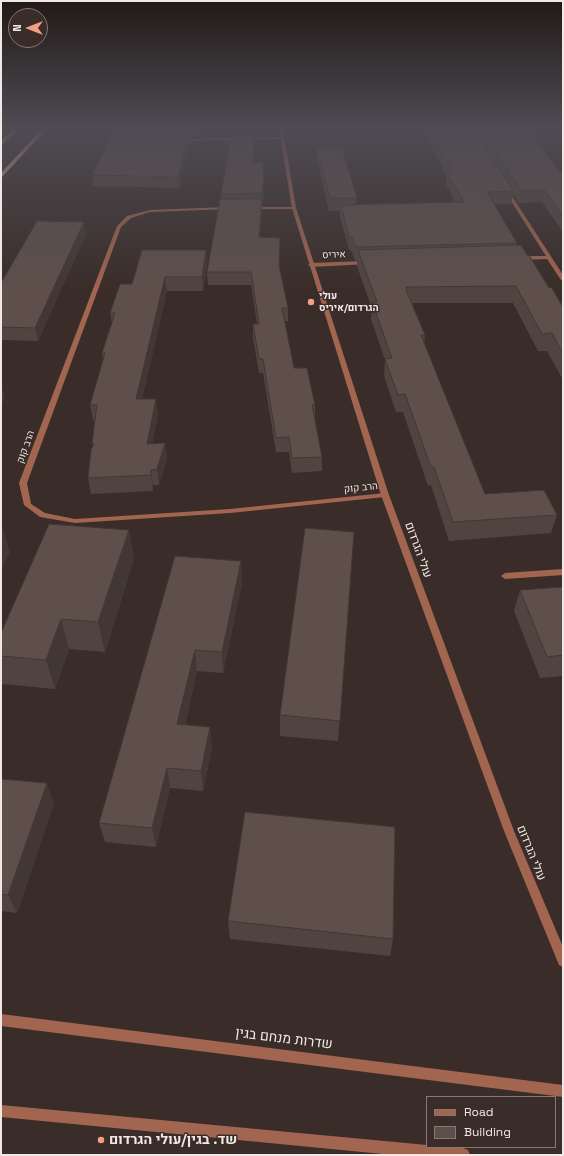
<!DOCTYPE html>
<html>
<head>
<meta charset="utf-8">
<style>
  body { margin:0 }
  #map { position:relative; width:564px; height:1156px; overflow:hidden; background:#3a2d29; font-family:"Space Grotesk",sans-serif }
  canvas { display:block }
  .frame { position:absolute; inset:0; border:2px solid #f1e8e5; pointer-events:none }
  .legend { position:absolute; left:426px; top:1096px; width:130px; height:52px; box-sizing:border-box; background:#3a2d29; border:1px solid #837874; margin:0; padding:5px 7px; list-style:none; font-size:12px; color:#f1e8e5 }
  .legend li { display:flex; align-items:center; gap:8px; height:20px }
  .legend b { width:20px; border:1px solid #837874 }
  .north { position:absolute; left:8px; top:8px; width:40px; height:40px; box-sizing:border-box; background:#3a2d29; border:1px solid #837874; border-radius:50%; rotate:270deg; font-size:11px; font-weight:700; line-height:16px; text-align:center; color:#f1e8e5 }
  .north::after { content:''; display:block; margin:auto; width:14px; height:18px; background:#f39f83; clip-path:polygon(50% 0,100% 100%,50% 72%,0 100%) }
</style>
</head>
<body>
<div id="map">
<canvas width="564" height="1156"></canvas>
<div class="frame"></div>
<ul class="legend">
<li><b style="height:5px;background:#a26550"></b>Road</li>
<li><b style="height:11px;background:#5e4f4a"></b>Building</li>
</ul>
<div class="north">N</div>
</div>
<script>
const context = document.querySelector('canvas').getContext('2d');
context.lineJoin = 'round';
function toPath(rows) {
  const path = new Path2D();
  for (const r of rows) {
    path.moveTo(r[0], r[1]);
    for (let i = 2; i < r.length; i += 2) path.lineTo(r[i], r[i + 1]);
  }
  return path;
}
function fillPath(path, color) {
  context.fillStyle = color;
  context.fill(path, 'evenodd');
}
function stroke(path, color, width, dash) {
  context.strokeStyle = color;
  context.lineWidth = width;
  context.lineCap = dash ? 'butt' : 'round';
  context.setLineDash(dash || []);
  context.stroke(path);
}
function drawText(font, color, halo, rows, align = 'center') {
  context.font = font + ' "Space Grotesk",Heebo,sans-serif';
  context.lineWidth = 3;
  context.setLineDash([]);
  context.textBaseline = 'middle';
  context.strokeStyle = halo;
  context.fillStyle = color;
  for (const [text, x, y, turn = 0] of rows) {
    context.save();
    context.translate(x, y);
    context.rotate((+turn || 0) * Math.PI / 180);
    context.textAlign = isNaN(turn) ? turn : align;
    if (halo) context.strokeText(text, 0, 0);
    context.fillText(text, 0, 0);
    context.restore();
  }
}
const minor = toPath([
  [282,137,283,139,181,141,179,140,181,139,282,137],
  [506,189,508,190,563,275,563,281,561,280,547,259,520,260,517,258,520,256,546,256,504,190,506,189],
  [227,207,229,207,229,209,150,212,131,218,121,227,27,483,31,504,45,513,75,519,230,509,385,493,389,495,385,497,230,513,75,523,40,517,24,505,19,483,117,226,127,216,150,210,227,207],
  [249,207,294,207,296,208,294,209,249,209,249,207],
  [366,261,369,263,368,264,311,267,308,265,311,263,366,261],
  [563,569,563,575,505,579,501,576,505,573,563,569]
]);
const tertiary = toPath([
  [279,129,283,129,296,208,389,495,514,831,563,947,563,967,559,965,504,831,381,495,292,208,279,129],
  [1,1014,563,1085,563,1097,1,1026,1,1014],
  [1,1105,427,1145,427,1147,463,1148,468,1150,470,1155,393,1155,1,1117,1,1105]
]);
const trunk = toPath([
  [13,129,18,129,1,146,1,141,13,129],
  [42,129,47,129,1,178,1,173,42,129]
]);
const wall = toPath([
  [115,129,194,129,192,137,190,137,190,142,179,188,93,186,92,175],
  [423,129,527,129,560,172,563,172,563,231,562,231,542,202,519,203,513,194,511,204,494,204,517,243,516,246,527,255,563,307,563,380,547,351,538,351,513,303,412,303,425,335,424,343,485,494,557,515,551,533,449,541,431,485,428,486,403,412,396,412,384,376,385,360,371,319,372,309,357,266,357,260,355,260,351,250,349,250,340,217,340,211,329,211,317,160,317,149,357,198,356,204,455,202,446,184,447,177],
  [254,148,254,162,264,176,264,189,260,237,280,250,279,268,288,308,288,321,285,321,294,368,315,405,315,417,322,457,322,471,292,473,289,452,276,452,263,373,259,373,253,338,253,324,257,324,251,285,208,285,207,272,221,199,221,194],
  [86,234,38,341,1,340,1,283],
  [206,250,207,264,203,291,167,291,142,399,158,414,152,444,165,443,167,459,159,485,153,485,153,491,91,494,88,478,93,446,92,443,95,420,93,420,90,405,103,360,102,353,112,323,110,313,132,284],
  [129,530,134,559,105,652,69,649,55,689,2,684,1,680,1,633],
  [354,532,338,741,280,736,280,715],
  [241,561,242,583,223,673,197,671,185,725,212,748,203,791,170,788,156,847,105,842,99,823],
  [563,587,563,676,540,678,514,611,520,590],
  [1,779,54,803,17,913,1,911],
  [228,921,393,939,390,956,230,939]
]);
const shadedWall = toPath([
  [191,129,194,129,192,137],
  [190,132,190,142,179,188,178,177],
  [254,136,254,148,253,174,253,162],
  [264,176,264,189,263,206,262,193],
  [262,199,262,211,259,250,259,237],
  [84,222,86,234,38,341,35,328],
  [280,238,280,250,279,278,279,265],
  [206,250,207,264,203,291,202,277],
  [165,277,167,291,138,414,136,399],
  [1,383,5,397,1,407],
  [156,399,158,414,149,459,147,444],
  [165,443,167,459,159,485,157,469],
  [151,470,153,485,153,491,151,475],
  [1,524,10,552,1,570],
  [129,530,134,559,105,652,98,622],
  [241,561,242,583,223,673,222,652],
  [61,619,69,649,55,689,46,660],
  [195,650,197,671,180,745,177,724],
  [210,727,212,748,203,791,201,771],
  [167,768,170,788,156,847,152,828],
  [47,783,54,803,17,913,8,895]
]);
const building = toPath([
  [115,129,174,129,177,132,190,132,178,177,92,175,115,129],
  [429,129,473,129,513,191,487,192,517,243,356,247,352,237,349,237,341,205,464,202,447,172,452,172,429,129],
  [481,129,527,129,560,172,563,172,563,216,545,190,521,191,481,129],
  [231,136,254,136,253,162,262,162,264,176,262,193,221,194,231,136],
  [342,148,357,198,330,198,317,149,342,148],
  [220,199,262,199,259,237,280,238,279,265,288,308,282,308,294,368,307,368,315,405,312,405,322,457,292,458,289,437,276,438,263,359,259,359,253,324,259,324,251,272,207,272,220,199],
  [37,221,84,222,35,328,1,327,1,283,37,221],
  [521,245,527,255,529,255,549,288,551,287,563,307,563,354,552,333,542,334,516,286,406,287,407,290,406,290,425,335,421,335,485,494,544,490,557,515,453,522,434,467,431,467,405,394,398,395,385,359,392,358,372,302,377,302,358,250,521,245],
  [142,250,206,250,202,277,165,277,136,399,156,399,147,444,165,443,157,469,151,470,151,475,88,478,91,450,94,444,92,443,97,405,90,405,105,353,102,353,115,313,110,313,120,284,132,284,142,250],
  [49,524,129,530,98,622,61,619,46,660,1,656,1,633,49,524],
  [305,528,354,532,340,721,280,715,305,528],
  [175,556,241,561,222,652,195,650,177,724,210,727,201,771,167,768,152,828,99,823,175,556],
  [563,587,563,655,547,657,520,590,563,587],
  [1,779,47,783,8,895,1,894,1,779],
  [245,812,395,827,393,939,228,921,245,812]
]);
const markers = [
  [311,302,4,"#f39f83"],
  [101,1140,4,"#f39f83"]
];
const farStreetnames = [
  ["איריס",334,255,-2],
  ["הרב קוק",26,447,-70],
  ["הרב קוק",361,488,-6]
];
const farPoinames = [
  ["עולי",319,296],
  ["הגרדום/איריס",319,308]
];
const streetNames = [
  ["עולי הגרדום",418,550,70],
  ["עולי הגרדום",531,853,68]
];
const nearStreetnames = [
  ["שדרות מנחם בגין",284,1039,7]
];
const nearPoinames = [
  ["שד. בגין/עולי הגרדום",109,1140]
];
fillPath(minor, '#a26550');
fillPath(tertiary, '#a26550');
fillPath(trunk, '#f1bcaa');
fillPath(wall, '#514440');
fillPath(shadedWall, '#423734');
fillPath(building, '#5e4f4a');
stroke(building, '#423734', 1);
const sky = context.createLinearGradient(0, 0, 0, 291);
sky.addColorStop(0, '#201917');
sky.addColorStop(0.44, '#4f4c54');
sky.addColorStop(1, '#4f4c5400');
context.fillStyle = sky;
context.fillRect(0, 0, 564, 291);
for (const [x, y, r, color] of markers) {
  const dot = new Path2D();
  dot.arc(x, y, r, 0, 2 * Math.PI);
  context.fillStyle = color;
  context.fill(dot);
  stroke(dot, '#3a2d29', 1.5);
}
drawText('10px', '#f1e8e5', '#3a2d29', farStreetnames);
drawText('bold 10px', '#f1e8e5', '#3a2d29', farPoinames, 'left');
drawText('12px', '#f1e8e5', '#3a2d29', streetNames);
drawText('14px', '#f1e8e5', '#3a2d29', nearStreetnames);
drawText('bold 14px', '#f1e8e5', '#3a2d29', nearPoinames, 'left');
</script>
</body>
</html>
